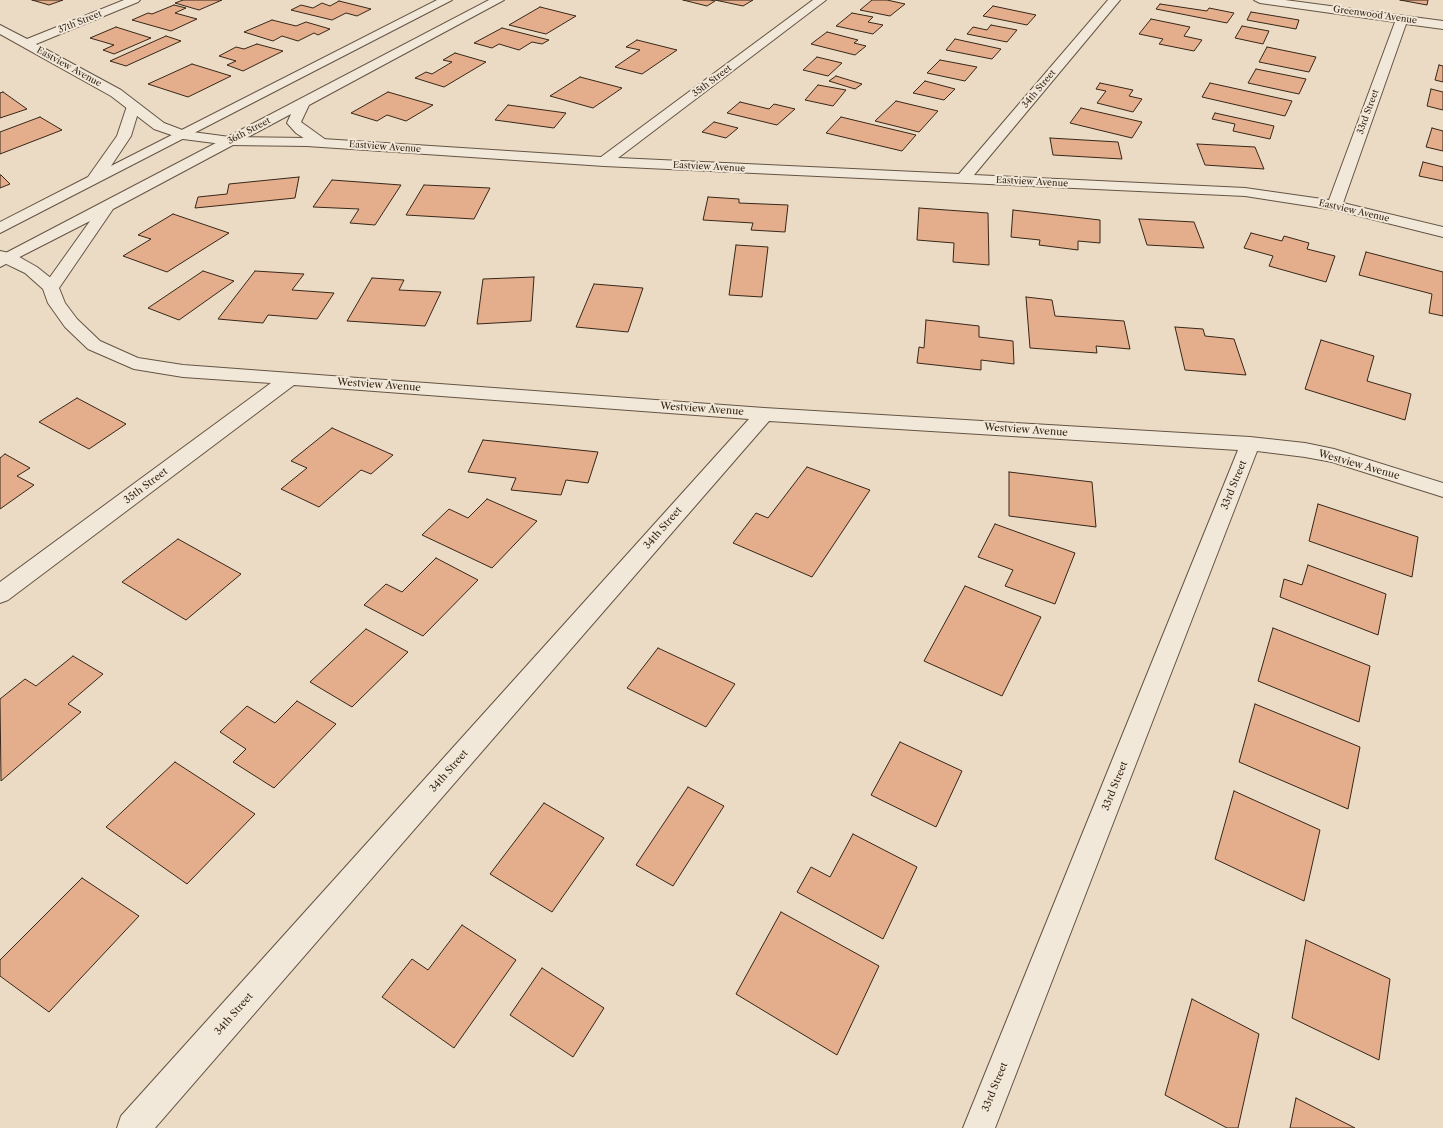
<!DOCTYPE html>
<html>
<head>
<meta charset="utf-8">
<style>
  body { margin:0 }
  canvas { display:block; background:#ebdbc4 }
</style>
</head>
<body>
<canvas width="1443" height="1128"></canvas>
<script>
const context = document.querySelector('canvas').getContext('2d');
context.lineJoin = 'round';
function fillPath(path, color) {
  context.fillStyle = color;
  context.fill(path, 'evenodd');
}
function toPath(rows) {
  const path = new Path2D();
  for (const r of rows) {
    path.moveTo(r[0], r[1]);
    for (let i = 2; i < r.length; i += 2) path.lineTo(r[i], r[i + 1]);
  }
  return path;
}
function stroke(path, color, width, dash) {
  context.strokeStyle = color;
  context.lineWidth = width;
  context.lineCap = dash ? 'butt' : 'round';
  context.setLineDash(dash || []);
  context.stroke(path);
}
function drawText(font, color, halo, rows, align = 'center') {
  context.font = font + ' "Libre Caslon Text",serif';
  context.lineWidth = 4;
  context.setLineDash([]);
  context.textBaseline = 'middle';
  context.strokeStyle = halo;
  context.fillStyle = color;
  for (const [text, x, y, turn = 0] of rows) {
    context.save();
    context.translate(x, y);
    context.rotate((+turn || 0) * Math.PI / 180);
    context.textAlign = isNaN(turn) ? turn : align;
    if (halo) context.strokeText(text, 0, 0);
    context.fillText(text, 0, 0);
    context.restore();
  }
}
const building = toPath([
  [32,0,63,0,49,5,32,0],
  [183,0,222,0,199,10,175,3,183,0],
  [683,0,710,0,715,1,707,6,683,0],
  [715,0,753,0,743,6,715,0],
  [872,0,887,0,905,4,890,16,860,10,872,0],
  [1400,0,1428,0,1427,5,1400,0],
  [339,1,371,9,357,16,346,13,332,20,291,10,301,5,313,8,322,3,330,6,339,1],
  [1160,4,1207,11,1209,8,1234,13,1227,23,1156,9,1160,4],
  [174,5,186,8,175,13,197,19,171,31,132,20,148,13,152,14,174,5],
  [993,6,1036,15,1027,25,983,16,993,6],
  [540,7,576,16,546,34,509,25,540,7],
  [1251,12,1299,20,1296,29,1247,20,1251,12],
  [852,13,873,17,868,22,883,25,873,34,836,26,852,13],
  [1151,19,1190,27,1184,36,1202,40,1194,51,1159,44,1163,39,1139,34,1151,19],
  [272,20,296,26,306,22,330,29,318,35,314,33,298,41,282,36,273,41,244,32,272,20],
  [991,25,1017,30,1007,42,967,34,973,27,987,30,991,25],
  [1242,26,1269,31,1263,44,1235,38,1242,26],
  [116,27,151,38,114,54,103,50,114,45,90,38,116,27],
  [502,28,549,40,542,44,532,42,519,50,499,44,492,48,474,43,502,28],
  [827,32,858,40,854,43,866,46,855,55,811,44,827,32],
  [166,36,181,41,126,66,110,61,166,36],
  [955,39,1001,49,992,59,946,50,955,39],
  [637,40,677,50,642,74,615,67,640,50,626,47,637,40],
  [257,44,283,51,243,71,227,65,236,61,219,56,236,47,244,49,257,44],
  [1267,47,1316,57,1309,72,1259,62,1267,47],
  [455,53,486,62,444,87,415,78,426,72,432,74,452,62,443,60,455,53],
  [817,57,842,63,828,76,803,70,817,57],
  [940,60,977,67,965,81,927,73,940,60],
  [192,64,231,76,188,97,148,84,192,64],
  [1439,65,1443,66,1443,82,1435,80,1439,65],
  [1256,69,1306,79,1299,94,1248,83,1256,69],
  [836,76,862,84,855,89,829,81,836,76],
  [580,77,622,88,593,108,550,96,580,77],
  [925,81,955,89,944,100,913,93,925,81],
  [1100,83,1133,90,1129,96,1142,99,1133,112,1097,103,1106,91,1096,89,1100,83],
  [1210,83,1292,101,1285,116,1202,97,1210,83],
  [818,85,846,90,833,106,805,100,818,85],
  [1431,89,1443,92,1443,110,1427,106,1431,89],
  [3,92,27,109,0,118,0,93,3,92],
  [388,92,433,105,406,121,387,115,377,121,351,113,388,92],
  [896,101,938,111,919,132,875,121,896,101],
  [740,102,769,109,774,104,795,109,777,125,727,113,740,102],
  [508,105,566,113,554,128,495,120,508,105],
  [1081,108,1142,122,1132,138,1070,123,1081,108],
  [1215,113,1274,126,1270,139,1233,131,1235,124,1212,119,1215,113],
  [40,117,62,130,0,154,0,132,40,117],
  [841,117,916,135,902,151,826,133,841,117],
  [714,122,738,128,726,138,702,132,714,122],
  [1432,128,1443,131,1443,151,1426,147,1432,128],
  [1050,138,1118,142,1122,159,1053,155,1050,138],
  [1197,144,1255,147,1264,169,1205,165,1197,144],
  [1423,162,1443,167,1443,181,1419,176,1423,162],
  [0,175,1,175,10,184,0,188,0,175],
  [299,177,295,198,195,208,198,197,227,194,229,184,299,177],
  [332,180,401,185,375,225,350,223,359,209,313,207,332,180],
  [424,185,490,188,474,219,406,215,424,185],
  [708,197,739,199,739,203,788,205,785,232,751,230,753,223,703,220,708,197],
  [919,208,988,213,989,265,953,262,954,243,917,240,919,208],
  [1013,210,1100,220,1100,243,1078,241,1078,250,1039,245,1040,240,1011,237,1013,210],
  [173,214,229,233,167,272,123,256,151,239,138,235,173,214],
  [1139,219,1194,222,1204,248,1147,245,1139,219],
  [1251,233,1282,241,1284,236,1309,243,1307,249,1335,256,1326,282,1269,266,1273,256,1244,248,1251,233],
  [736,245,768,247,762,297,729,295,736,245],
  [1366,252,1443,272,1443,316,1429,313,1432,294,1359,275,1366,252],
  [203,271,234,281,179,320,148,308,203,271],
  [255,271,304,274,292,290,334,293,317,319,268,315,263,323,218,319,255,271],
  [534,277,531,321,477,324,483,279,534,277],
  [372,278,404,280,399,290,441,292,425,326,347,321,372,278],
  [594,284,643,288,628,332,576,327,594,284],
  [1026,297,1052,300,1055,316,1124,321,1130,349,1096,346,1097,353,1030,348,1026,297],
  [926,320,979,326,979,337,1013,341,1014,364,981,360,981,370,917,363,919,347,924,348,926,320],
  [1175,327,1203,329,1205,336,1234,339,1246,375,1185,370,1175,327],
  [1321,340,1374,356,1367,381,1411,394,1405,420,1305,389,1321,340],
  [77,398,126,424,89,449,39,422,77,398],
  [332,428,393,455,371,474,361,470,319,507,281,489,307,468,291,461,332,428],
  [483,440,598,452,588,483,566,480,561,495,511,490,516,478,468,472,483,440],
  [5,454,30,468,17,476,34,485,0,509,0,458,5,454],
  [807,467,870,490,812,577,733,543,756,513,768,518,807,467],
  [1009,472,1092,482,1096,527,1009,516,1009,472],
  [487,499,537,521,492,568,422,535,449,509,468,518,487,499],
  [1318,504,1418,537,1412,577,1309,541,1318,504],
  [995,524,1075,553,1055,604,1005,586,1013,570,978,557,995,524],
  [178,539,241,574,186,620,122,582,178,539],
  [436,558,478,580,423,636,364,605,386,584,402,592,436,558],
  [1308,565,1386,594,1378,635,1280,597,1284,579,1302,585,1308,565],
  [965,586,1041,617,1002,696,924,661,965,586],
  [1273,628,1370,666,1359,722,1258,681,1273,628],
  [366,629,408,652,352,707,310,682,366,629],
  [658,648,735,684,706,727,627,688,658,648],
  [73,656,103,674,68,704,81,712,1,781,0,699,25,679,36,686,73,656],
  [297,701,336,724,274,788,233,762,246,749,220,732,247,706,275,723,297,701],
  [1255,704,1360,747,1348,809,1239,762,1255,704],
  [900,742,962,771,936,827,871,795,900,742],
  [175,762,255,814,187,884,106,827,175,762],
  [688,787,724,806,673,886,636,865,688,787],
  [1234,791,1320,830,1304,901,1215,859,1234,791],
  [544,803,604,838,552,912,490,874,544,803],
  [853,834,917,867,883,939,797,892,811,867,830,877,853,834],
  [82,878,139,916,49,1012,0,976,0,960,82,878],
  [781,912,879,966,837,1055,736,994,781,912],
  [462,925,516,960,454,1048,382,997,412,959,428,970,462,925],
  [1306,940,1390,979,1379,1060,1292,1018,1306,940],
  [542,968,604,1008,573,1057,510,1015,542,968],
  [1192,999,1259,1034,1238,1128,1227,1128,1165,1095,1192,999],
  [1296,1098,1355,1128,1290,1128,1296,1098]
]);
const minor = toPath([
  [124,0,140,0,138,2,36,44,121,90,164,123,185,131,230,137,307,138,601,157,813,0,826,0,618,158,959,174,1108,0,1120,0,974,175,1245,188,1329,200,1395,22,1260,3,1254,0,1285,0,1443,21,1443,29,1406,24,1343,203,1443,227,1443,237,1335,210,1245,196,604,166,307,146,230,145,183,139,154,129,111,96,0,34,0,25,27,39,124,0],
  [0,251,14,254,37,267,57,283,65,303,77,319,100,341,138,358,183,365,764,408,1250,437,1305,443,1334,449,1443,483,1443,497,1332,462,1305,457,1257,451,995,1128,963,1128,1238,450,769,421,155,1128,117,1128,121,1116,749,419,294,385,8,600,0,603,0,582,271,383,183,377,134,369,88,349,65,327,48,303,43,289,25,273,0,261,0,251]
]);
const tertiary = toPath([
  [437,0,452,0,0,233,0,222,88,177,117,136,128,103,138,103,140,106,131,136,111,166,437,0],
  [489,0,504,0,309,105,301,122,326,140,328,143,326,146,316,146,296,133,287,123,291,114,113,209,57,291,51,292,45,291,43,287,90,221,0,267,0,256,489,0]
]);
const farStreetnames = [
  ["Greenwood Avenue",1375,15,8],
  ["37th Street",80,22,-22],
  ["Eastview Avenue",69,67,29],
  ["35th Street",712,81,-37],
  ["34th Street",1039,89,-50],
  ["33rd Street",1368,112,-70],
  ["36th Street",249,131,-28],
  ["Eastview Avenue",385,147,4],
  ["Eastview Avenue",709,167,3],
  ["Eastview Avenue",1032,182,3],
  ["Eastview Avenue",1354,211,13]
];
const streetNames = [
  ["Westview Avenue",379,385,4],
  ["Westview Avenue",702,409,4],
  ["Westview Avenue",1026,430,4],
  ["Westview Avenue",1359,465,16],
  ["33rd Street",1234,485,-68],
  ["35th Street",146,486,-37],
  ["34th Street",663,528,-49],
  ["34th Street",449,771,-49],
  ["33rd Street",1115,786,-68],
  ["34th Street",234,1014,-49],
  ["33rd Street",995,1087,-68]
];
fillPath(building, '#e4ad8c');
stroke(building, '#372718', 1);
stroke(minor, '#645443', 2);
stroke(tertiary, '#645443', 2);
fillPath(minor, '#f2e8d9');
fillPath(tertiary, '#f2e8d9');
drawText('9px', '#372718', '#f2e8d9', farStreetnames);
drawText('10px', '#372718', '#f2e8d9', streetNames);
</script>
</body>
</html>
